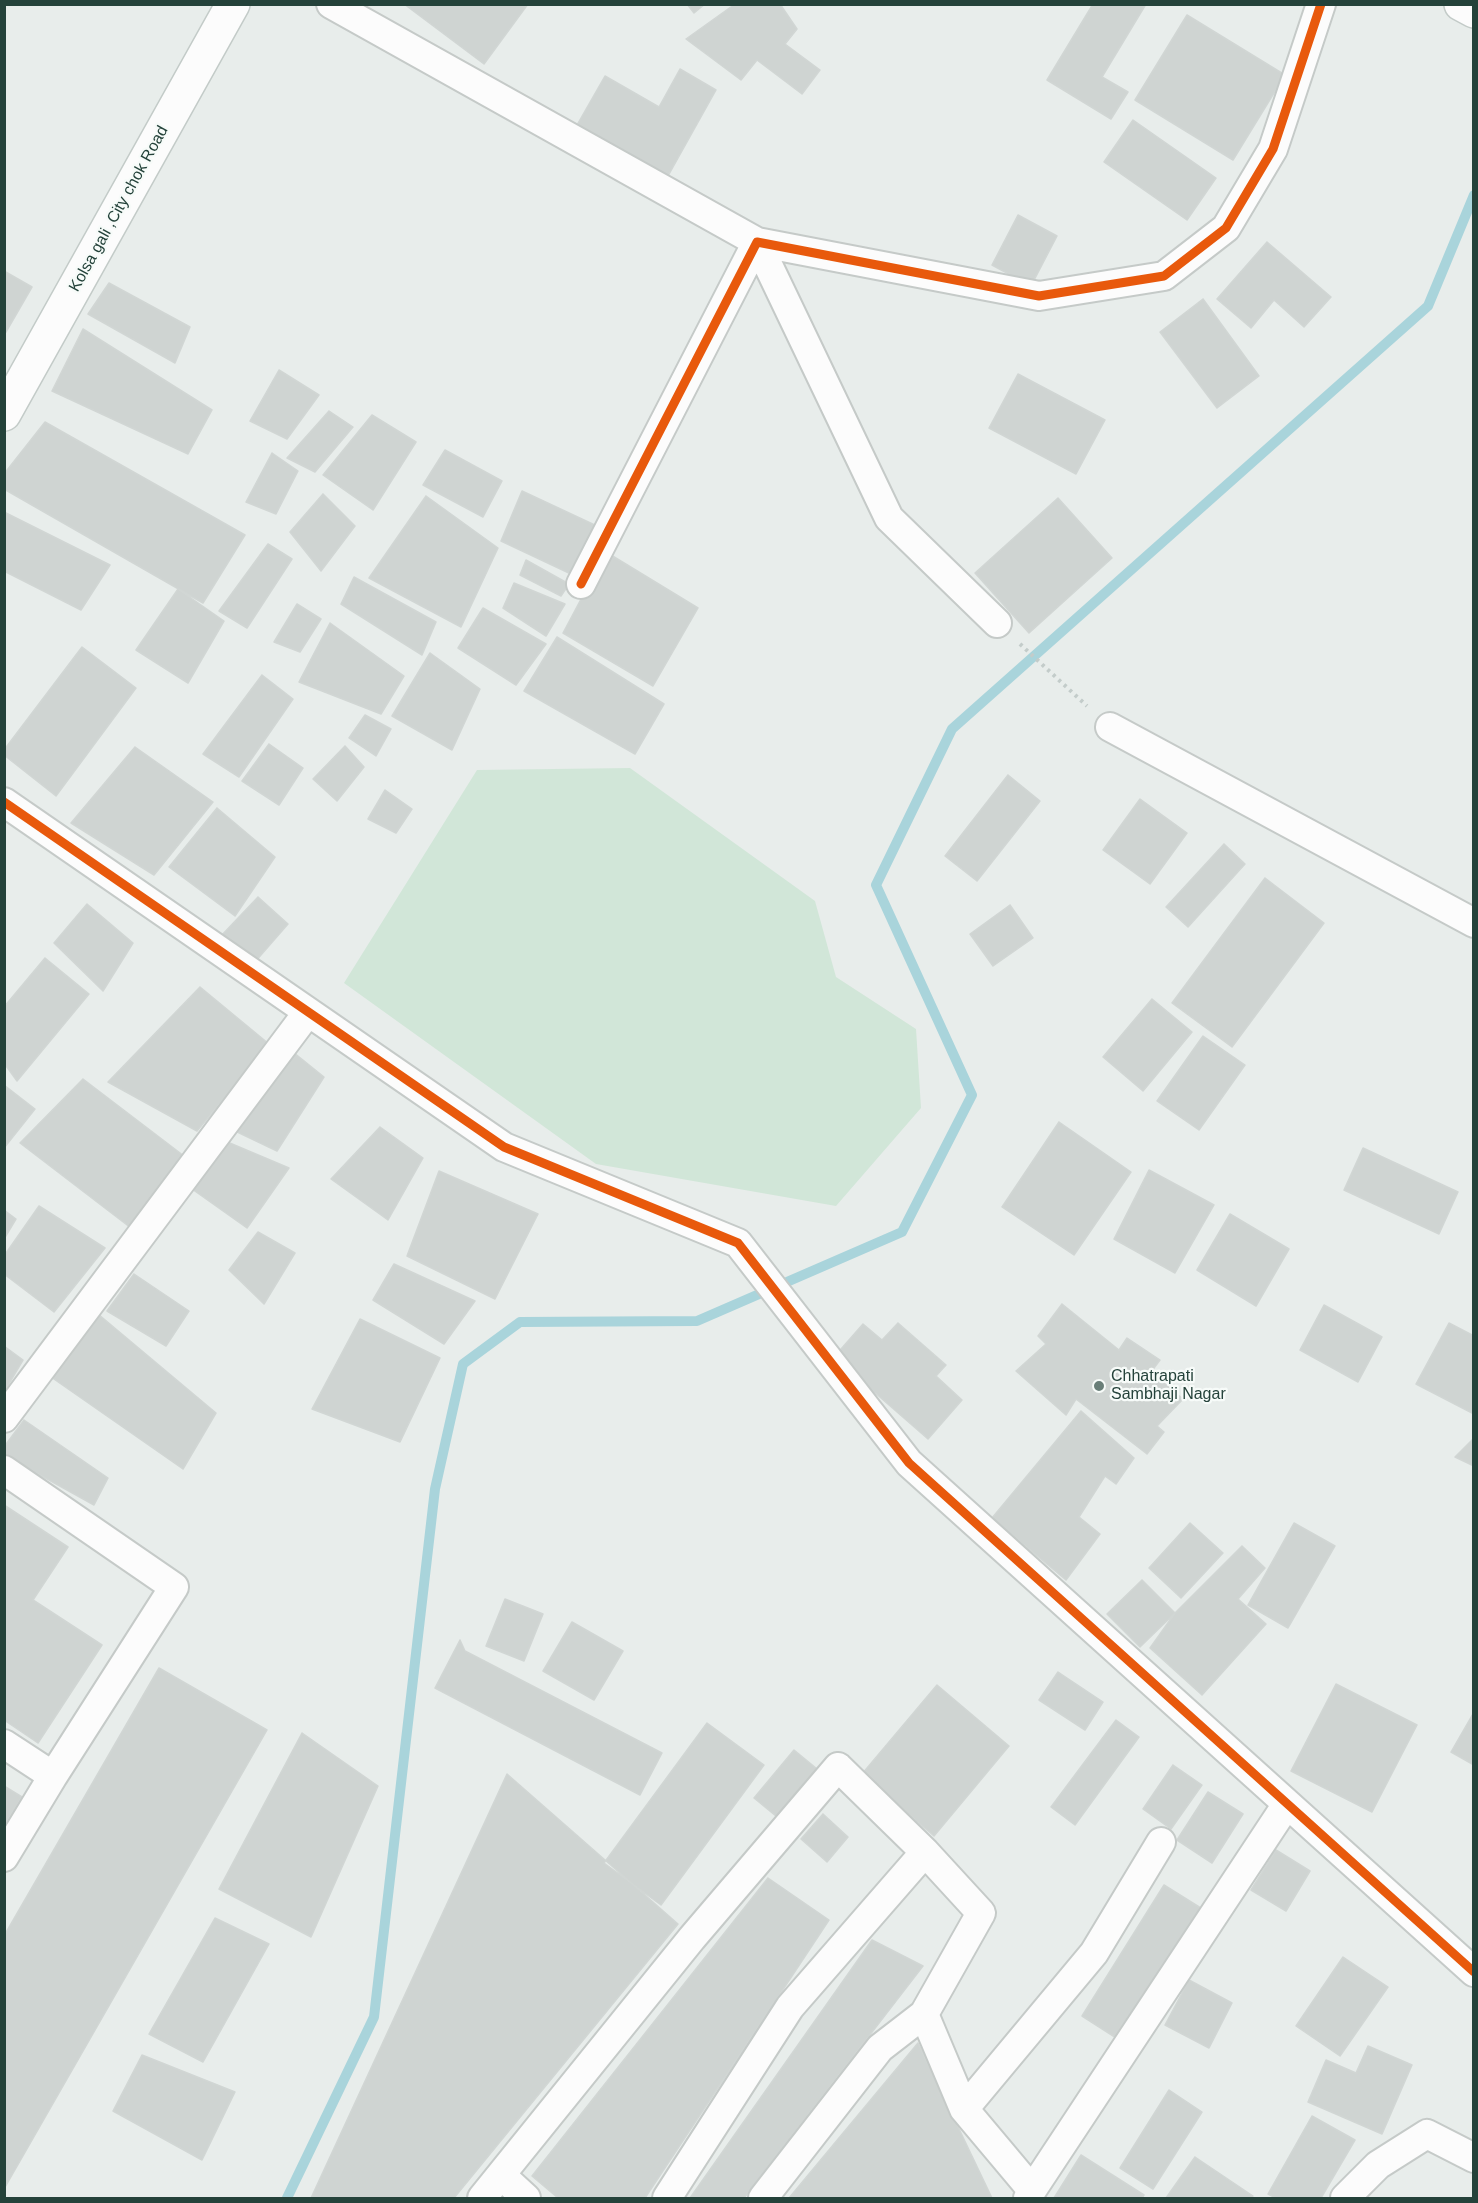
<!DOCTYPE html>
<html>
<head>
<meta charset="utf-8">
<style>
  body { margin:0 }
  #map { position:relative; width:1478px; height:2203px; overflow:hidden; background:#e8edeb; font-family:Arial,sans-serif }
  canvas { display:block }
  .frame { position:absolute; inset:0; border:6px solid #24423a; pointer-events:none }
</style>
</head>
<body>
<div id="map">
<canvas width="1478" height="2203"></canvas>
<div class="frame"></div>
</div>
<script>
const context = document.querySelector('canvas').getContext('2d');
context.lineJoin = 'round';
function fillPath(path, color) {
  context.fillStyle = color;
  context.fill(path, 'evenodd');
}
function toPath(rows) {
  const path = new Path2D();
  for (const r of rows) {
    path.moveTo(r[0], r[1]);
    for (let i = 2; i < r.length; i += 2) path.lineTo(r[i], r[i + 1]);
  }
  return path;
}
function stroke(path, color, width, dash) {
  context.strokeStyle = color;
  context.lineWidth = width;
  context.lineCap = dash ? 'butt' : 'round';
  context.setLineDash(dash || []);
  context.stroke(path);
}
function drawText(font, color, halo, rows, align = 'center') {
  context.font = font + ' Arial,sans-serif';
  context.lineWidth = 4.5;
  context.setLineDash([]);
  context.textBaseline = 'middle';
  context.strokeStyle = halo;
  context.fillStyle = color;
  for (const [text, x, y, turn = 0] of rows) {
    context.save();
    context.translate(x, y);
    context.rotate((+turn || 0) * Math.PI / 180);
    context.textAlign = isNaN(turn) ? turn : align;
    if (halo) context.strokeText(text, 0, 0);
    context.fillText(text, 0, 0);
    context.restore();
  }
}
const green = toPath([
  [630,768,815,901,836,977,916,1029,921,1108,836,1206,596,1164,344,983,477,770]
]);
const stream = toPath([
  [287,2198,374,2017,435,1489,463,1364,520,1322,697,1321,902,1232,972,1095,876,885,952,729,1428,306,1474,195]
]);
const building = toPath([
  [404,4,528,4,484,64,404,4],
  [687,4,705,4,694,13,687,4],
  [735,4,780,4,797,29,785,44,820,70,802,94,757,60,741,80,686,39,735,4],
  [1093,4,1146,4,1102,77,1128,92,1111,119,1047,80,1093,4],
  [1187,15,1285,75,1233,160,1135,100,1187,15],
  [680,69,716,90,668,176,577,125,605,76,659,107,680,69],
  [1133,120,1216,178,1187,220,1104,162,1133,120],
  [1018,215,1057,236,1031,286,992,265,1018,215],
  [1267,242,1331,297,1304,327,1274,300,1251,328,1217,299,1267,242],
  [4,271,32,287,6,332,4,331,4,271],
  [109,283,190,327,175,363,88,314,109,283],
  [1203,299,1259,376,1217,408,1160,332,1203,299],
  [83,329,212,410,188,454,52,391,83,329],
  [279,370,319,395,287,439,250,421,279,370],
  [1018,374,1105,420,1076,474,989,428,1018,374],
  [329,411,353,427,315,472,287,458,329,411],
  [372,415,416,442,373,510,323,475,372,415],
  [45,422,245,535,203,603,4,489,4,474,45,422],
  [445,450,502,481,483,517,423,485,445,450],
  [272,453,298,471,276,514,246,502,272,453],
  [522,491,599,527,571,574,501,541,522,491],
  [323,494,355,526,321,571,290,532,323,494],
  [426,496,498,548,461,627,369,578,426,496],
  [1058,498,1112,558,1029,633,975,573,1058,498],
  [4,512,110,565,81,610,4,571,4,512],
  [268,544,292,559,247,628,219,611,268,544],
  [606,552,698,608,653,686,563,633,606,552],
  [526,560,569,584,561,596,520,575,526,560],
  [354,577,436,622,422,655,341,604,354,577],
  [514,583,565,604,546,636,503,608,514,583],
  [178,589,224,621,188,683,136,650,178,589],
  [297,604,321,619,300,652,274,642,297,604],
  [483,608,546,644,516,685,458,648,483,608],
  [330,623,404,676,381,714,299,682,330,623],
  [557,637,664,704,635,754,524,691,557,637],
  [82,647,136,688,56,796,4,755,4,750,82,647],
  [430,653,480,689,452,750,392,716,430,653],
  [262,675,293,699,239,777,203,754,262,675],
  [365,715,391,729,376,756,349,738,365,715],
  [269,744,303,768,279,805,242,781,269,744],
  [345,746,364,767,337,801,313,779,345,746],
  [135,747,213,802,154,875,71,823,135,747],
  [1008,775,1040,801,977,881,945,856,1008,775],
  [385,790,412,809,396,833,368,819,385,790],
  [1140,799,1187,833,1150,884,1103,850,1140,799],
  [217,808,275,857,235,916,169,867,217,808],
  [1224,844,1245,864,1188,927,1166,907,1224,844],
  [1265,878,1324,923,1232,1047,1172,1003,1265,878],
  [258,897,288,924,254,963,220,937,258,897],
  [87,904,133,943,103,991,54,943,87,904],
  [1010,905,1033,938,993,966,970,934,1010,905],
  [45,958,89,994,17,1081,4,1063,4,1007,45,958],
  [200,987,269,1044,197,1131,108,1082,200,987],
  [1152,999,1192,1032,1143,1091,1103,1057,1152,999],
  [1203,1036,1245,1065,1199,1130,1157,1101,1203,1036],
  [293,1052,324,1077,277,1151,231,1129,293,1052],
  [83,1079,184,1156,131,1228,20,1143,83,1079],
  [4,1085,35,1109,4,1148,4,1085],
  [1059,1122,1131,1172,1074,1255,1002,1207,1059,1122],
  [380,1127,423,1158,388,1220,331,1179,380,1127],
  [225,1141,289,1168,247,1228,192,1189,225,1141],
  [1363,1148,1458,1192,1439,1234,1344,1190,1363,1148],
  [1149,1170,1214,1205,1175,1273,1114,1239,1149,1170],
  [439,1171,538,1214,495,1299,407,1256,439,1171],
  [39,1206,105,1248,54,1312,4,1274,4,1256,39,1206],
  [4,1210,16,1219,4,1239,4,1210],
  [1230,1214,1289,1249,1256,1306,1197,1270,1230,1214],
  [258,1232,295,1253,264,1304,229,1270,258,1232],
  [394,1264,475,1301,444,1344,373,1300,394,1264],
  [134,1274,189,1311,166,1346,107,1311,134,1274],
  [1062,1304,1119,1350,1127,1338,1160,1360,1151,1372,1183,1399,1157,1426,1164,1432,1147,1454,1076,1399,1066,1415,1016,1371,1046,1344,1038,1336,1062,1304],
  [1324,1305,1382,1337,1358,1382,1300,1350,1324,1305],
  [98,1314,216,1413,183,1469,51,1377,98,1314],
  [360,1319,440,1358,400,1442,312,1409,360,1319],
  [898,1323,946,1365,936,1376,962,1400,928,1439,834,1357,863,1324,882,1340,898,1323],
  [1449,1323,1474,1336,1474,1414,1416,1384,1449,1323],
  [4,1346,23,1360,4,1392,4,1346],
  [1081,1411,1134,1458,1116,1484,1105,1476,1079,1517,1100,1534,1066,1580,992,1518,1081,1411],
  [24,1420,108,1478,94,1505,4,1455,4,1447,24,1420],
  [1474,1438,1474,1466,1455,1457,1474,1438],
  [4,1505,68,1547,33,1600,102,1645,38,1743,4,1720,4,1505],
  [1190,1523,1223,1553,1181,1598,1149,1568,1190,1523],
  [1294,1523,1335,1546,1288,1628,1248,1605,1294,1523],
  [1242,1546,1265,1568,1238,1599,1266,1624,1202,1695,1150,1648,1175,1613,1242,1546],
  [1142,1580,1175,1613,1140,1647,1107,1614,1142,1580],
  [505,1599,543,1614,524,1661,486,1646,505,1599],
  [572,1622,623,1651,594,1700,543,1671,572,1622],
  [460,1640,465,1651,662,1753,640,1795,435,1688,460,1640],
  [159,1668,267,1730,4,2189,4,1936,159,1668],
  [1058,1672,1103,1702,1085,1730,1039,1700,1058,1672],
  [1336,1684,1417,1725,1372,1812,1291,1771,1336,1684],
  [937,1685,1009,1746,934,1836,862,1774,937,1685],
  [1474,1712,1474,1765,1451,1752,1474,1712],
  [1116,1720,1139,1737,1075,1825,1051,1807,1116,1720],
  [707,1723,764,1765,661,1905,604,1863,707,1723],
  [302,1733,378,1786,311,1937,219,1889,302,1733],
  [794,1750,822,1773,782,1821,754,1798,794,1750],
  [1173,1765,1202,1785,1171,1829,1143,1809,1173,1765],
  [507,1774,678,1924,454,2198,311,2198,507,1774],
  [4,1786,22,1797,4,1826,4,1786],
  [1208,1792,1243,1814,1212,1863,1177,1840,1208,1792],
  [823,1814,848,1837,827,1862,801,1839,823,1814],
  [1276,1850,1310,1871,1286,1911,1251,1890,1276,1850],
  [768,1878,829,1920,645,2198,558,2198,532,2176,768,1878],
  [1164,1885,1204,1910,1121,2041,1082,2016,1164,1885],
  [215,1918,269,1944,203,2062,149,2034,215,1918],
  [872,1940,923,1966,744,2198,690,2198,872,1940],
  [1343,1957,1388,1987,1340,2056,1296,2026,1343,1957],
  [1189,1980,1232,2003,1209,2048,1165,2025,1189,1980],
  [918,2043,992,2198,789,2198,918,2043],
  [1368,2046,1412,2065,1382,2134,1308,2102,1326,2060,1356,2073,1368,2046],
  [142,2055,235,2092,202,2160,113,2111,142,2055],
  [1169,2090,1202,2112,1153,2189,1120,2168,1169,2090],
  [1312,2116,1355,2140,1321,2198,1276,2198,1268,2194,1312,2116],
  [1081,2155,1144,2195,1142,2198,1054,2198,1081,2155],
  [1195,2157,1253,2196,1251,2198,1166,2198,1195,2157]
]);
const path = toPath([
  [1020,644,1087,706]
]);
const street = toPath([
  [331,4,757,242,889,518,997,623],
  [581,584,757,242,1039,296,1164,276,1226,228,1273,149,1321,4],
  [1110,727,1474,923],
  [4,802,504,1147,738,1243,909,1463,1474,1972],
  [4,1418,308,1012],
  [4,1470,174,1587,53,1776],
  [4,1744,53,1776,4,1857],
  [964,2109,1094,1953,1161,1842],
  [501,2175,526,2198],
  [1032,2190,1287,1804],
  [482,2198,692,1938,838,1767,925,1852,981,1913,924,2014,964,2109,1032,2190,1028,2198],
  [667,2198,790,2007,925,1852],
  [763,2198,880,2048,924,2014],
  [1345,2198,1378,2165,1427,2134,1474,2158]
]);
const secondary = toPath([
  [1461,4,1474,11],
  [4,414,233,4]
]);
const cycleway = toPath([
  [581,584,757,242,1039,296,1164,276,1226,228,1273,149,1321,4],
  [4,802,504,1147,738,1243,909,1463,1474,1972]
]);
const markers = [
  [1099,1386,6,"#697e78"]
];
const streetNames = [
  ["Kolsa gali ,City chok Road",119,209,-61]
];
const poiNames = [
  ["Chhatrapati",1111,1377],
  ["Sambhaji Nagar",1111,1395]
];
fillPath(green, '#d1e6d8');
stroke(stream, '#a9d4db', 10);
fillPath(building, '#cfd4d2');
stroke(building, '#d1d6d4', 1.5);
stroke(street, '#c5cac8', 32);
stroke(secondary, '#c3cbc8', 36);
stroke(path, '#c3ccca', 4, [3, 4.5]);
stroke(street, '#fcfcfc', 28);
stroke(secondary, '#fcfcfc', 33);
stroke(cycleway, '#e8590c', 9);
for (const [x, y, r, color] of markers) {
  const dot = new Path2D();
  dot.arc(x, y, r, 0, 2 * Math.PI);
  context.fillStyle = color;
  context.fill(dot);
  stroke(dot, '#f7fbf9', 2);
}
drawText('16px', '#24423a', '#f7fbf9', streetNames);
drawText('16px', '#24423a', '#f7fbf9', poiNames, 'left');
</script>
</body>
</html>
